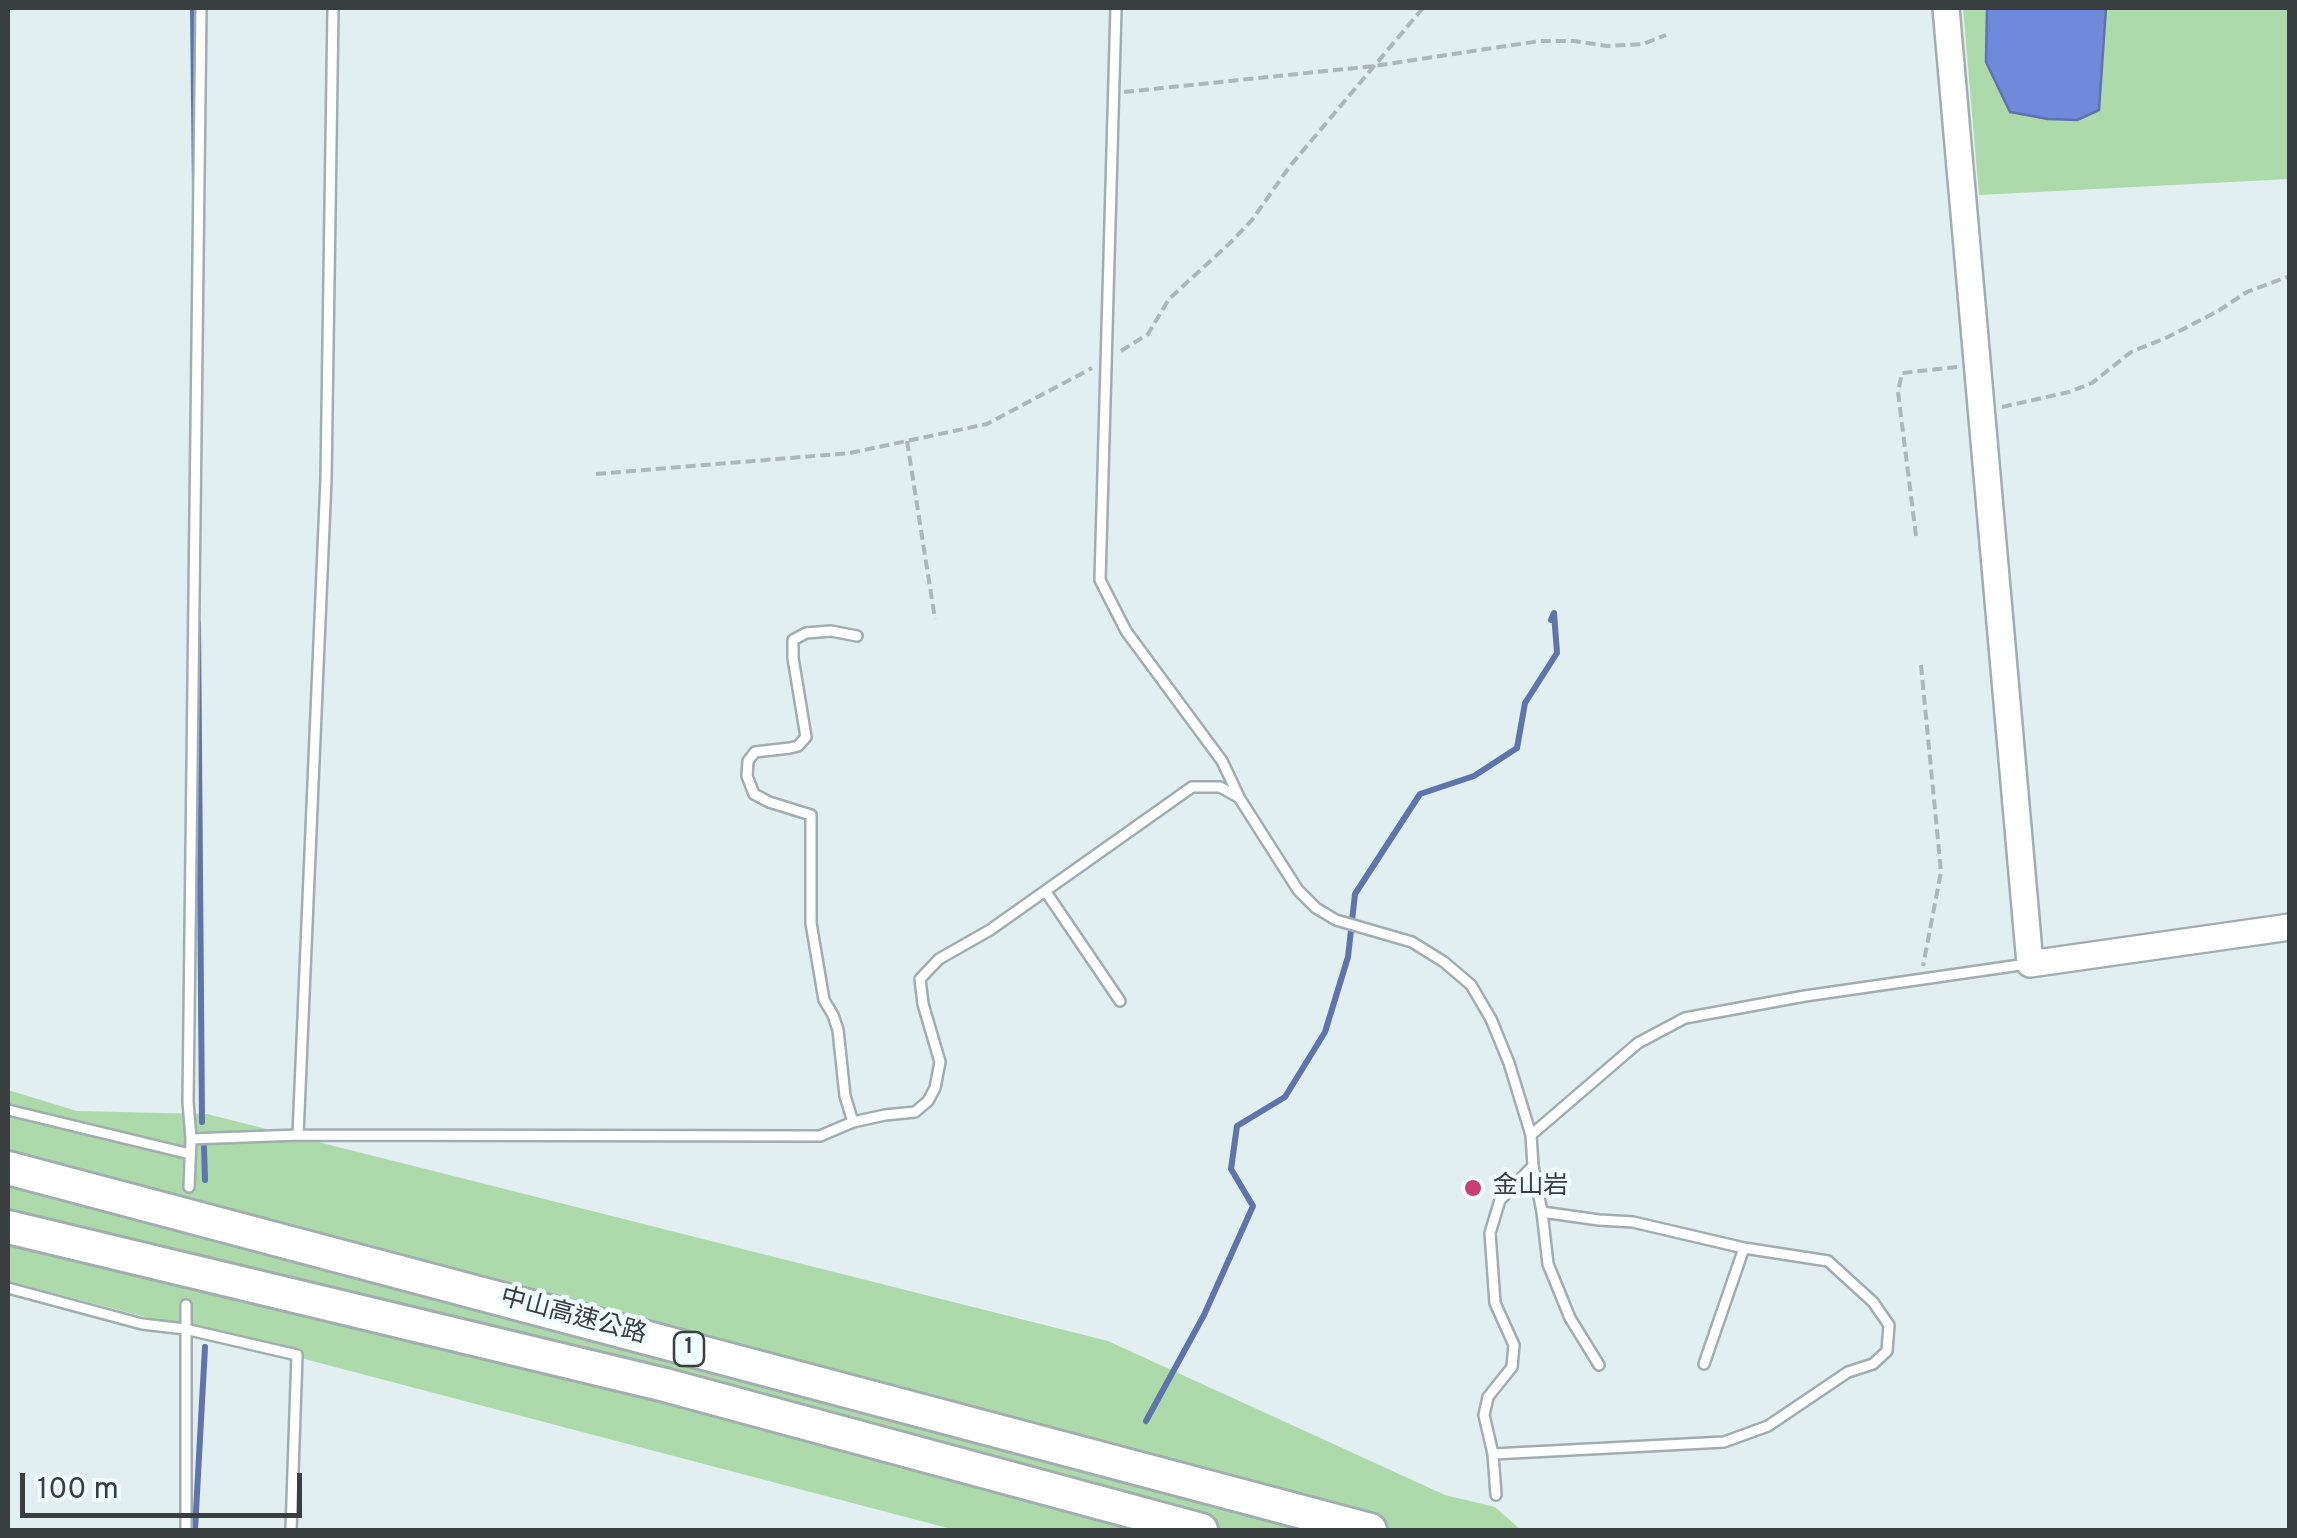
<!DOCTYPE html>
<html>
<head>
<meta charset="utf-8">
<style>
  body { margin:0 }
  #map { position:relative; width:2297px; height:1538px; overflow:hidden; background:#e2eff1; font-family:Overpass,sans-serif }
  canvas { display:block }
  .frame { position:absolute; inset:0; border:10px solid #393e3f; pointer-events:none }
  .scale { position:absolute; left:20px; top:1473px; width:282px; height:45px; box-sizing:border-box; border:5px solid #393e3f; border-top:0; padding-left:12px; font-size:30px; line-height:35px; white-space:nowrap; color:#393e3f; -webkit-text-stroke:8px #f0fdfe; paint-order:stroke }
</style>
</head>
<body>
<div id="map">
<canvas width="2297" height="1538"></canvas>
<div class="frame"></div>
<div class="scale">100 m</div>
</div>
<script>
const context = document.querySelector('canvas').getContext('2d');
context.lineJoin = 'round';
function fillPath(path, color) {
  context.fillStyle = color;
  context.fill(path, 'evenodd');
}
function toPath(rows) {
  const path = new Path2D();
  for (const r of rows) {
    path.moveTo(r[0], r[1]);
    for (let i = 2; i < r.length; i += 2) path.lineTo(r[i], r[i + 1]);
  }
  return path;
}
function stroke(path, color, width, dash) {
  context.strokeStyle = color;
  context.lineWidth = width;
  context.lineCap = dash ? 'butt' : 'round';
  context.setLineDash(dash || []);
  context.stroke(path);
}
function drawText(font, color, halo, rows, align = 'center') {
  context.font = font + ' Overpass,"Noto Sans TC",sans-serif';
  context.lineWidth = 9;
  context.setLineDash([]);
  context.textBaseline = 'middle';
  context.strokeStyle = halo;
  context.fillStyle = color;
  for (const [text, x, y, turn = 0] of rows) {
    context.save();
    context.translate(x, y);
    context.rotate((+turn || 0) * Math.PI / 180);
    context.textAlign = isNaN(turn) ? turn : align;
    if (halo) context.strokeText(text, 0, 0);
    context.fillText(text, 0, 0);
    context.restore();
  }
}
const green = toPath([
  [1963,8,2289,8,2289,179,1979,195],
  [8,1090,77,1111,207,1114,1108,1341,1445,1495,1495,1507,1521,1530,955,1530,8,1281]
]);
const water = toPath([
  [1987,8,2106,8,2099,110,2077,120,2048,119,2010,112,1986,62,1987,8]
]);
const stream = toPath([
  [193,8,195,191],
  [198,623,202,1122],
  [204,1147,205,1180],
  [1146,1421,1204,1315,1253,1206,1231,1169,1237,1126,1285,1097,1325,1032,1348,957,1355,894,1420,794,1474,776,1517,748,1525,703,1557,653,1554,613,1551,620],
  [195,1530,205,1347]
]);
const path = toPath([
  [1124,92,1374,66,1540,41,1574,41,1607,46,1643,44,1666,35],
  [1121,351,1148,334,1169,299,1231,242,1252,220,1290,166,1423,8],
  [2002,407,2069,392,2092,383,2131,352,2168,337,2218,311,2247,292,2290,276],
  [907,441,935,619],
  [596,474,850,453,987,424,1092,368],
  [1916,536,1898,392,1902,373,1957,367],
  [1921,665,1941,872,1923,966]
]);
const lane = toPath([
  [1116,8,1100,580,1126,631,1222,761,1240,799,1298,890,1316,908,1336,920,1412,942,1444,962,1471,985,1491,1019,1509,1063,1531,1135,1533,1166,1542,1212,1548,1264,1570,1318,1599,1365],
  [1046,892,1120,1001],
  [8,1110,190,1154],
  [853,1122,845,1096,838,1030,833,1015,824,1000,811,923,811,815,769,802,754,794,747,776,748,761,755,752,790,748,798,746,806,737,793,658,793,640,806,633,831,631,857,636],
  [298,1135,820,1136,853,1122,885,1115,915,1112,928,1101,935,1088,940,1062,923,1004,920,979,939,959,990,930,1192,787,1220,787,1238,797],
  [1531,1135,1638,1043,1685,1018,1805,996,2027,964],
  [191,1139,188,1102,201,8],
  [189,1187,191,1139,298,1135,326,479,333,8],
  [8,1288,142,1324,185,1329,297,1355,291,1530],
  [186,1305,186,1530],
  [1704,1364,1744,1248],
  [1493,1454,1484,1415,1488,1397,1512,1367,1514,1345,1495,1303,1490,1233,1500,1200,1533,1166],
  [1496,1495,1493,1454,1724,1442,1768,1426,1848,1372,1873,1364,1887,1351,1889,1325,1873,1302,1828,1261,1744,1248,1633,1222,1599,1220,1542,1212]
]);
const secondary = toPath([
  [1946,8,2030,964,2290,927]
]);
const highway = toPath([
  [8,1168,1370,1530],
  [8,1227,665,1385,1201,1530]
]);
const markers = [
  [1473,1188,10,"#c93e73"]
];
const shields = [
  [689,1349,30]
];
const shieldNames = [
  ["1",689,1349]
];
const poiNames = [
  ["金山岩",1493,1188]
];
const streetNames = [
  ["中山高速公路",573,1318,15]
];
fillPath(green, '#addaab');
fillPath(water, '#6f8ada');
stroke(water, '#5f73ac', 2.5);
stroke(stream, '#5f73ac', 6);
stroke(lane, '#a1adaf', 14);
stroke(secondary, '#a1adaf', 30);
stroke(highway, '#a1adaf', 38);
stroke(path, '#acb7b9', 4, [10, 5]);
stroke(lane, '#fff', 9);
stroke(secondary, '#fff', 25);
stroke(highway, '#fff', 32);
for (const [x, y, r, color] of markers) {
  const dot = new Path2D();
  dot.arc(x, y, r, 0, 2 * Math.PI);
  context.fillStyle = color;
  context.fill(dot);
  stroke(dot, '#f0fdfe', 4);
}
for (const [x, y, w] of shields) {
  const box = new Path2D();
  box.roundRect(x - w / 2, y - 17, w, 34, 8);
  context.fillStyle = '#f0fdfe';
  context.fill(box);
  stroke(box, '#393e3f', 2.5);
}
drawText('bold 22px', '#393e3f', null, shieldNames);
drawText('25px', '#393e3f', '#f0fdfe', poiNames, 'left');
drawText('25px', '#393e3f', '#f0fdfe', streetNames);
</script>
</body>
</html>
